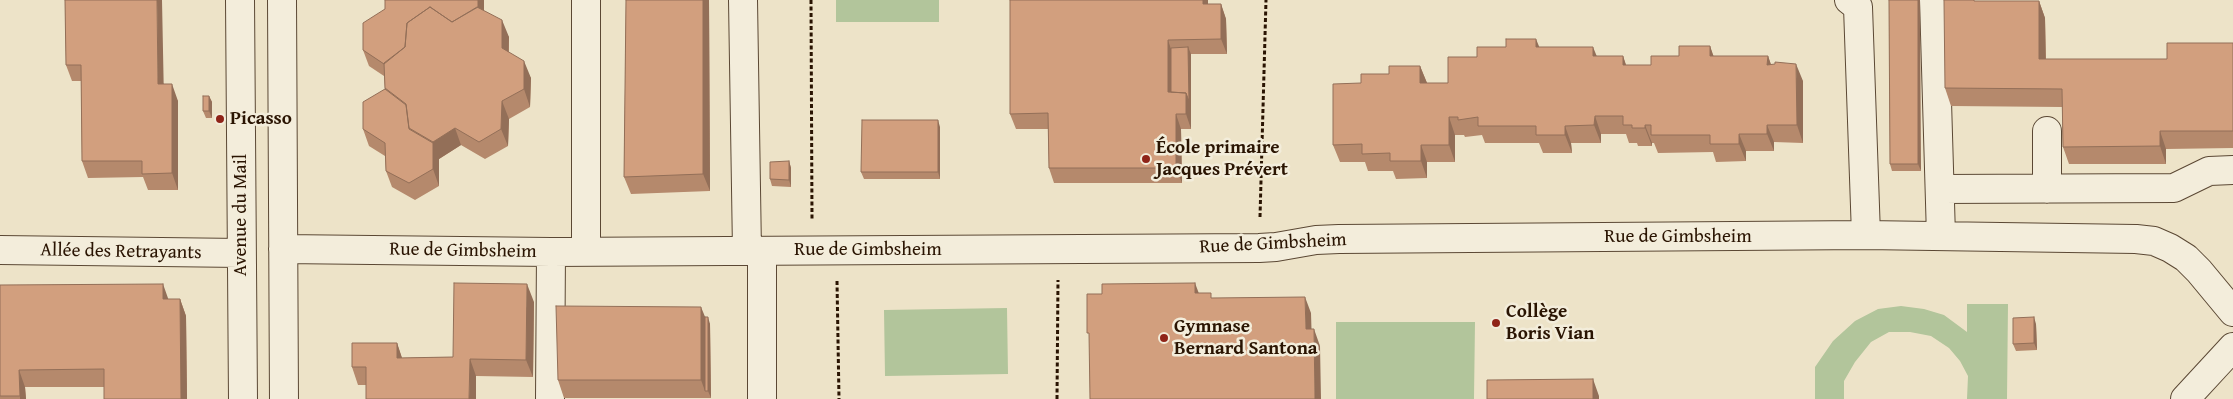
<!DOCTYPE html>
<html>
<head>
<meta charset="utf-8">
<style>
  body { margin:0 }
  canvas { display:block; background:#ede3c8 }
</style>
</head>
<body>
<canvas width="2233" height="399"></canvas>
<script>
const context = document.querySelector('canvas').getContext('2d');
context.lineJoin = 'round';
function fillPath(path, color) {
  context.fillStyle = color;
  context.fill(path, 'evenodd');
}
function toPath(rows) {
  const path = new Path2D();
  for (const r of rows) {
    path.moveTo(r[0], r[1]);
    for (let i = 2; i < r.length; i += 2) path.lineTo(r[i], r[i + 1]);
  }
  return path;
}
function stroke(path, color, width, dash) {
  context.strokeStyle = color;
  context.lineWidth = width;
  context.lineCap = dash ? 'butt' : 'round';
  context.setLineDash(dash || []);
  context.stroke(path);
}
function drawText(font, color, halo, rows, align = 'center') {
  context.font = font + ' "Gentium Book Plus",serif';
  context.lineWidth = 5;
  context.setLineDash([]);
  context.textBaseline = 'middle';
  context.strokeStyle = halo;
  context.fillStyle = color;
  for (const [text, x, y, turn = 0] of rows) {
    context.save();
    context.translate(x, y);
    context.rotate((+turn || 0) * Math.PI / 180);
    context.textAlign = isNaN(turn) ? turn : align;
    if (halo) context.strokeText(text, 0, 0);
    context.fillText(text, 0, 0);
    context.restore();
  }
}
const green = toPath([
  [836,0,939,0,939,22,836,22],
  [1967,304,2008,304,2007,399,1967,399,1968,376,1960,361,1949,348,1931,336,1910,332,1889,332,1871,342,1855,362,1844,381,1844,399,1815,399,1815,367,1833,341,1855,321,1878,309,1901,306,1924,309,1944,315,1967,332],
  [1007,308,1008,374,885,376,884,310],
  [1336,322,1475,322,1474,399,1336,399]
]);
const path = toPath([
  [811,0,812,219],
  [1260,217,1266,0],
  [837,281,839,399],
  [1057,399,1058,280]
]);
const minor = toPath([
  [240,0,243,399],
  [282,0,284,399],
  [743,0,747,251],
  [1849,0,1858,7,1866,235],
  [1934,0,1941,236],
  [2047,131,2047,189],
  [1941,189,2174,188,2209,171,2233,170],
  [283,249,551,252,1259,248,1276,247,1316,240,1339,239,1866,235,2136,239,2154,241,2170,248,2186,258,2199,271,2233,312],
  [0,250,241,253],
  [762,251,762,399],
  [586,252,586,0],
  [550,399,551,252],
  [2185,399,2233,347]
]);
const wall = toPath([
  [65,0,164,84,178,101,178,190,148,190,143,177,88,178,82,161,81,81,72,81,66,65],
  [626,0,709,0,710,191,631,194,624,177],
  [1889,0,1921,171,1892,171,1890,164],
  [1981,1,2039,1,2045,18,2046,59,2167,59,2233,43,2233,148,2166,149,2166,164,2069,164,2063,147,2062,107,1951,106,1945,88],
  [1208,4,1221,4,1226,19,1227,54,1191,54,1191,129,1181,129,1182,183,1054,183,1049,168,1048,129,1016,129,1010,114],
  [484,11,509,37,509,52,531,78,530,107,509,119,508,146,485,159,461,145,439,159,439,186,415,200,392,187,386,171,385,156,369,146,363,129,385,89,384,76,369,66,363,50],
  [1710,46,1713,56,1768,56,1771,65,1803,81,1803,143,1774,142,1774,151,1746,151,1746,161,1716,162,1713,152,1658,153,1654,143,1652,143,1652,146,1638,146,1637,143,1629,143,1626,134,1601,134,1601,143,1571,143,1572,153,1543,153,1539,143,1485,143,1482,135,1465,137,1464,135,1455,135,1455,162,1427,162,1427,178,1396,179,1393,171,1368,171,1365,162,1340,162,1333,145,1361,83,1420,66,1427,83,1448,83,1477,57,1540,47,1597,56,1623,56,1626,65,1651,65],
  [209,96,212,102,212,118,206,118,203,111],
  [940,127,940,179,864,179,861,172],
  [789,161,791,168,791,187,772,186,770,179],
  [0,285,168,299,180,299,186,316,187,399,104,399,104,387,25,387,26,399,0,399],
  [534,302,533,377,476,376,366,385,358,385,352,367,397,343,402,358,453,357],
  [705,317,710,324,711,398,564,398,558,380],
  [2036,324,2037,350,2016,351,2013,344]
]);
const shadedWall = toPath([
  [157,0,162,0,164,101,158,84],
  [478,0,484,0,484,25,478,8],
  [703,0,709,0,710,191,703,174],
  [1203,0,1208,0,1208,19,1203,4],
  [1918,0,1920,0,1921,171,1918,164],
  [2039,1,2045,18,2046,77,2039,59],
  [1221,4,1226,19,1227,54,1221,39],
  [502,20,509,37,508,66,502,48],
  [1536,39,1543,56,1536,47],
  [1168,40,1173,55,1174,100,1168,92],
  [1710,46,1716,63,1710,56],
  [1188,47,1191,54,1191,129,1186,114,1186,93],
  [1593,47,1600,64,1593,56],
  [1623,56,1629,74,1623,65],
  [1768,56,1774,73,1767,65],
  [524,61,531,78,530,107,524,89],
  [1796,64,1803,81,1803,143,1797,125],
  [1420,66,1427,83,1420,83],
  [172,84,178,101,178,190,172,173],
  [209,96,212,102,212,118,209,111],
  [502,101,509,119,508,146,501,129],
  [1176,114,1181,129,1182,183,1176,168],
  [1595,116,1601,134,1601,143,1594,125],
  [1449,117,1455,135,1455,162,1449,145],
  [938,120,940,127,940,179,938,172],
  [1645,125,1652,143,1652,146,1645,128],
  [1767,125,1774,142,1774,151,1767,134],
  [1565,126,1571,143,1572,153,1565,135],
  [455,128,461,145,439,159,439,186,433,169,433,142],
  [2160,131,2166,149,2166,164,2160,146],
  [1739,134,1746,151,1746,161,1739,144],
  [1421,145,1427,162,1427,178,1421,161],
  [789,161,791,168,791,187,789,180],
  [1195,283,1201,299,1195,293],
  [163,284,169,301,163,299],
  [527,284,534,302,533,377,526,360],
  [1305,297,1311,313,1312,346,1306,329],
  [180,299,186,316,187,399,181,399],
  [701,307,708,324,705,391,701,380],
  [708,317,710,324,711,398,708,391],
  [2034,317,2036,324,2037,350,2034,343],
  [1314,329,1320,346,1321,399,1315,399],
  [397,343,403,361,397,358],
  [470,359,476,376,476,399,469,399],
  [19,370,25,387,26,399,20,399,20,396],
  [1593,379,1599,396,1599,399,1593,399]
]);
const building = toPath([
  [65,0,157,0,158,84,172,84,172,173,142,174,142,161,82,161,81,65,66,65,65,0],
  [385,0,478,0,478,7,452,22,430,7,407,23,405,47,384,64,363,50,363,23,385,9,385,0],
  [626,0,703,0,703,174,624,177,626,0],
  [1010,0,1203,0,1203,4,1221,4,1221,39,1168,40,1168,92,1186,93,1186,114,1176,114,1176,168,1049,168,1048,113,1010,114,1010,0],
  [1889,0,1918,0,1918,164,1890,164,1889,0],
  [1944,0,1974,0,1974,1,2039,1,2039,59,2167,59,2167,43,2233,43,2233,131,2160,131,2160,146,2063,147,2062,89,1945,88,1944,0],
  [430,7,452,22,477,7,502,20,502,48,524,61,524,89,502,101,501,129,479,142,455,128,433,142,409,128,406,104,385,88,384,63,405,47,407,23,430,7],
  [1506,39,1536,39,1536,47,1593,47,1593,56,1623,56,1623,65,1651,65,1651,56,1679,56,1679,46,1710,46,1710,56,1768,56,1767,65,1775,64,1775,62,1796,64,1797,125,1767,125,1767,134,1739,134,1739,144,1710,144,1710,135,1651,135,1651,125,1645,125,1645,128,1632,128,1632,125,1623,125,1623,116,1595,116,1594,125,1565,126,1565,135,1536,135,1536,126,1478,126,1478,117,1458,120,1458,117,1449,117,1449,145,1421,145,1421,161,1390,161,1390,153,1362,154,1362,144,1333,145,1333,84,1361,83,1361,74,1389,74,1389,66,1420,66,1420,83,1448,83,1448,57,1477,57,1477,47,1506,47,1506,39],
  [1188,47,1189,101,1186,93,1171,92,1171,48,1188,47],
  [385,89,406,105,409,129,433,143,433,169,409,183,386,171,385,143,363,129,363,102,385,89],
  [203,96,209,96,209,111,203,111,203,96],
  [862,120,938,120,938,172,861,172,862,120],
  [789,161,789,180,770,179,770,162,789,161],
  [454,283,527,284,526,360,470,359,469,399,366,399,366,367,352,367,352,343,397,343,397,358,453,357,454,283],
  [1195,283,1195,293,1211,293,1211,298,1305,297,1306,329,1314,329,1315,399,1090,399,1089,333,1087,333,1087,294,1102,294,1102,284,1195,283],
  [163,284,163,299,180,299,181,399,104,399,104,369,19,370,20,396,0,396,0,285,163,284],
  [556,306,701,307,701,380,558,380,556,306],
  [705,317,708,317,708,391,705,391,705,317],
  [2034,317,2034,343,2013,344,2013,318,2034,317],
  [1593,379,1593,399,1487,399,1487,380,1593,379]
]);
const markers = [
  [220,119,5,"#8f2418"],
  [1146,159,5,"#8f2418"],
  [1496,323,5,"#8f2418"],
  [1164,338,5,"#8f2418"]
];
const poiNames = [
  ["Picasso",230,119],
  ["École primaire",1156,148],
  ["Jacques Prévert",1156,170],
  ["Collège",1506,312],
  ["Boris Vian",1506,334],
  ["Gymnase",1174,327],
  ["Bernard Santona",1174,349]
];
const streetNames = [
  ["Avenue du Mail",241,215,-90],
  ["Rue de Gimbsheim",1678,237],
  ["Rue de Gimbsheim",1273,244,-3],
  ["Rue de Gimbsheim",868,250],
  ["Rue de Gimbsheim",463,251,1],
  ["Allée des Retrayants",121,252,1]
];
fillPath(green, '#b2c59b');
stroke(minor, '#5b4834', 30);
stroke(path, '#2a1402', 3, [4, 2.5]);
stroke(minor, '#f3eddb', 28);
fillPath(wall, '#b5896c');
fillPath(shadedWall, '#936f58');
fillPath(building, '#d29f7e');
stroke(building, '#936f58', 1);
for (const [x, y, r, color] of markers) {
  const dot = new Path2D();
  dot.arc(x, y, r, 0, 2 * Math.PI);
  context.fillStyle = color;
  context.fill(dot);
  stroke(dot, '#f3eddb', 2);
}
drawText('bold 19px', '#2a1402', '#f3eddb', poiNames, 'left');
drawText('19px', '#2a1402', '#f3eddb', streetNames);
</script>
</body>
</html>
